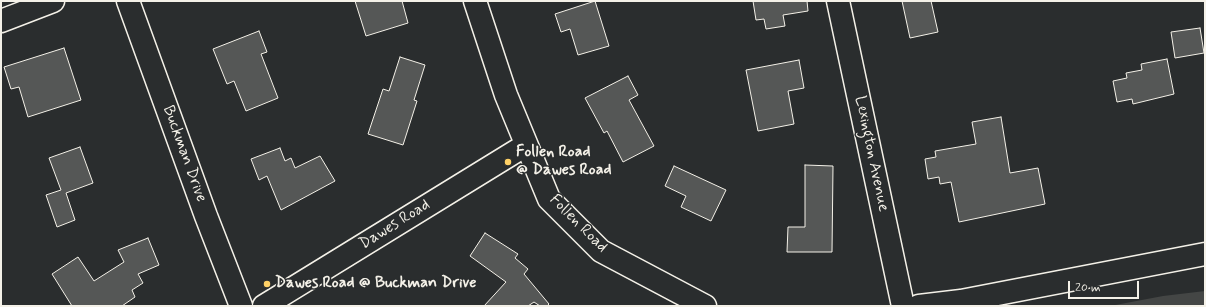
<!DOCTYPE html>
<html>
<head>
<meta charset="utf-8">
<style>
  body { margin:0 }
  #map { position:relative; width:1206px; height:307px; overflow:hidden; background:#2a2d2e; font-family:Mynerve,sans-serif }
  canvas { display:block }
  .frame { position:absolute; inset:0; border:2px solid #f4f1e8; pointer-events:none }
  .scale { position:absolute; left:1068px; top:281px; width:71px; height:18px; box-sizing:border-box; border:2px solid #f4f1e8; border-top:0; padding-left:5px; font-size:12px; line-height:14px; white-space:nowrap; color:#f4f1e8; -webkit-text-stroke:3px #2a2d2e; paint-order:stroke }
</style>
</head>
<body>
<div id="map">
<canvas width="1206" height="307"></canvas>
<div class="frame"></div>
<div class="scale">20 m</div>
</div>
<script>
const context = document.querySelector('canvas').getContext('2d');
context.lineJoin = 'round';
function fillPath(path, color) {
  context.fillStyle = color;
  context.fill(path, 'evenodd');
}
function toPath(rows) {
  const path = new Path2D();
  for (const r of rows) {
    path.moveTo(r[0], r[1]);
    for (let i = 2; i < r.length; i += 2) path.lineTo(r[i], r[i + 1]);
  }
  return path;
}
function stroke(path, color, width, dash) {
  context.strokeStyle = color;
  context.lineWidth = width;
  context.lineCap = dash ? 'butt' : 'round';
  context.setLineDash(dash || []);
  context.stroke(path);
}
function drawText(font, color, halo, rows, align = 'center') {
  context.font = font + ' Mynerve,sans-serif';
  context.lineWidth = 3;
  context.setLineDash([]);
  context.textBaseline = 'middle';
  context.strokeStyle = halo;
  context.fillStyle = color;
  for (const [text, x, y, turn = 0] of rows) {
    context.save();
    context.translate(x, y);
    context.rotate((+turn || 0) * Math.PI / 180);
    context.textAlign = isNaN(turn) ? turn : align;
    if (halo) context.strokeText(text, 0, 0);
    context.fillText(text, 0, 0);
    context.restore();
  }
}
const green = toPath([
  [1205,291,1205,306,1110,306,1163,296]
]);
const building = toPath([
  [355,1,402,1,408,23,366,36,355,1],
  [595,1,609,46,578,55,570,29,561,32,555,14,595,1],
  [753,1,807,1,808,11,783,15,785,26,766,29,764,19,756,20,753,1],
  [902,1,931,1,938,32,910,38,902,1],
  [1200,28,1204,53,1175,58,1171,32,1200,28],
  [259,31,267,52,261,54,278,98,246,111,234,81,227,84,213,49,259,31],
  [64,48,81,100,28,117,19,87,11,89,4,67,64,48],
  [400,57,425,65,414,100,417,101,403,145,368,134,383,89,389,91,400,57],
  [1167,59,1174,94,1133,104,1132,99,1117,102,1113,81,1127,78,1126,73,1142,70,1141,64,1167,59],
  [799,60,804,88,788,91,794,124,758,131,746,70,799,60],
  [628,76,638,95,629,100,654,146,623,162,607,131,604,133,585,98,628,76],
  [1001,117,1010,173,1038,168,1045,204,959,222,951,182,940,184,939,177,928,179,925,159,936,157,935,151,976,144,972,122,1001,117],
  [80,147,93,183,66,193,75,220,57,227,46,195,61,190,49,158,80,147],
  [280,148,285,161,291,158,295,168,320,156,335,181,281,210,267,176,259,180,251,159,280,148],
  [805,165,833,166,832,252,787,252,788,227,805,227,805,165],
  [674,166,726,190,711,221,681,207,686,196,665,186,674,166],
  [485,233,518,254,515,258,528,269,524,274,549,304,547,306,540,306,534,302,528,306,484,306,506,282,470,256,485,233],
  [148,238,159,265,138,274,143,283,132,290,135,297,122,306,72,306,52,274,78,257,94,281,124,262,118,250,148,238]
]);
const minor = toPath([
  [128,1,206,216,241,306],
  [475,1,506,95,549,199,601,251,705,306],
  [838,1,903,306],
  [1,21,53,1],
  [264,306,526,145],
  [919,306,961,301,1205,254]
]);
const markers = [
  [508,162,4,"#ffd166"],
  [267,284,4,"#ffd166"]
];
const poiNames = [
  ["Follen Road",516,153],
  ["@ Dawes Road",516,171],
  ["Dawes Road @ Buckman Drive",275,284]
];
const streetNames = [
  ["Buckman Drive",184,154,70],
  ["Lexington Avenue",871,154,78],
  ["Follen Road",578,224,45],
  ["Dawes Road",395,225,-32]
];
fillPath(green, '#444645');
fillPath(building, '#555756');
stroke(building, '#f4f1e8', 1);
stroke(minor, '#f4f1e8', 25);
stroke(minor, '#2a2d2e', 22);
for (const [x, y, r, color] of markers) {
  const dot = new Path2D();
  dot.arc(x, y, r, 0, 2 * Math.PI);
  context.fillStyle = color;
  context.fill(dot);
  stroke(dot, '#2a2d2e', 1.5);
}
drawText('bold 16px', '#f4f1e8', '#2a2d2e', poiNames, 'left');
drawText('16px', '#f4f1e8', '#2a2d2e', streetNames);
</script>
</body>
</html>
